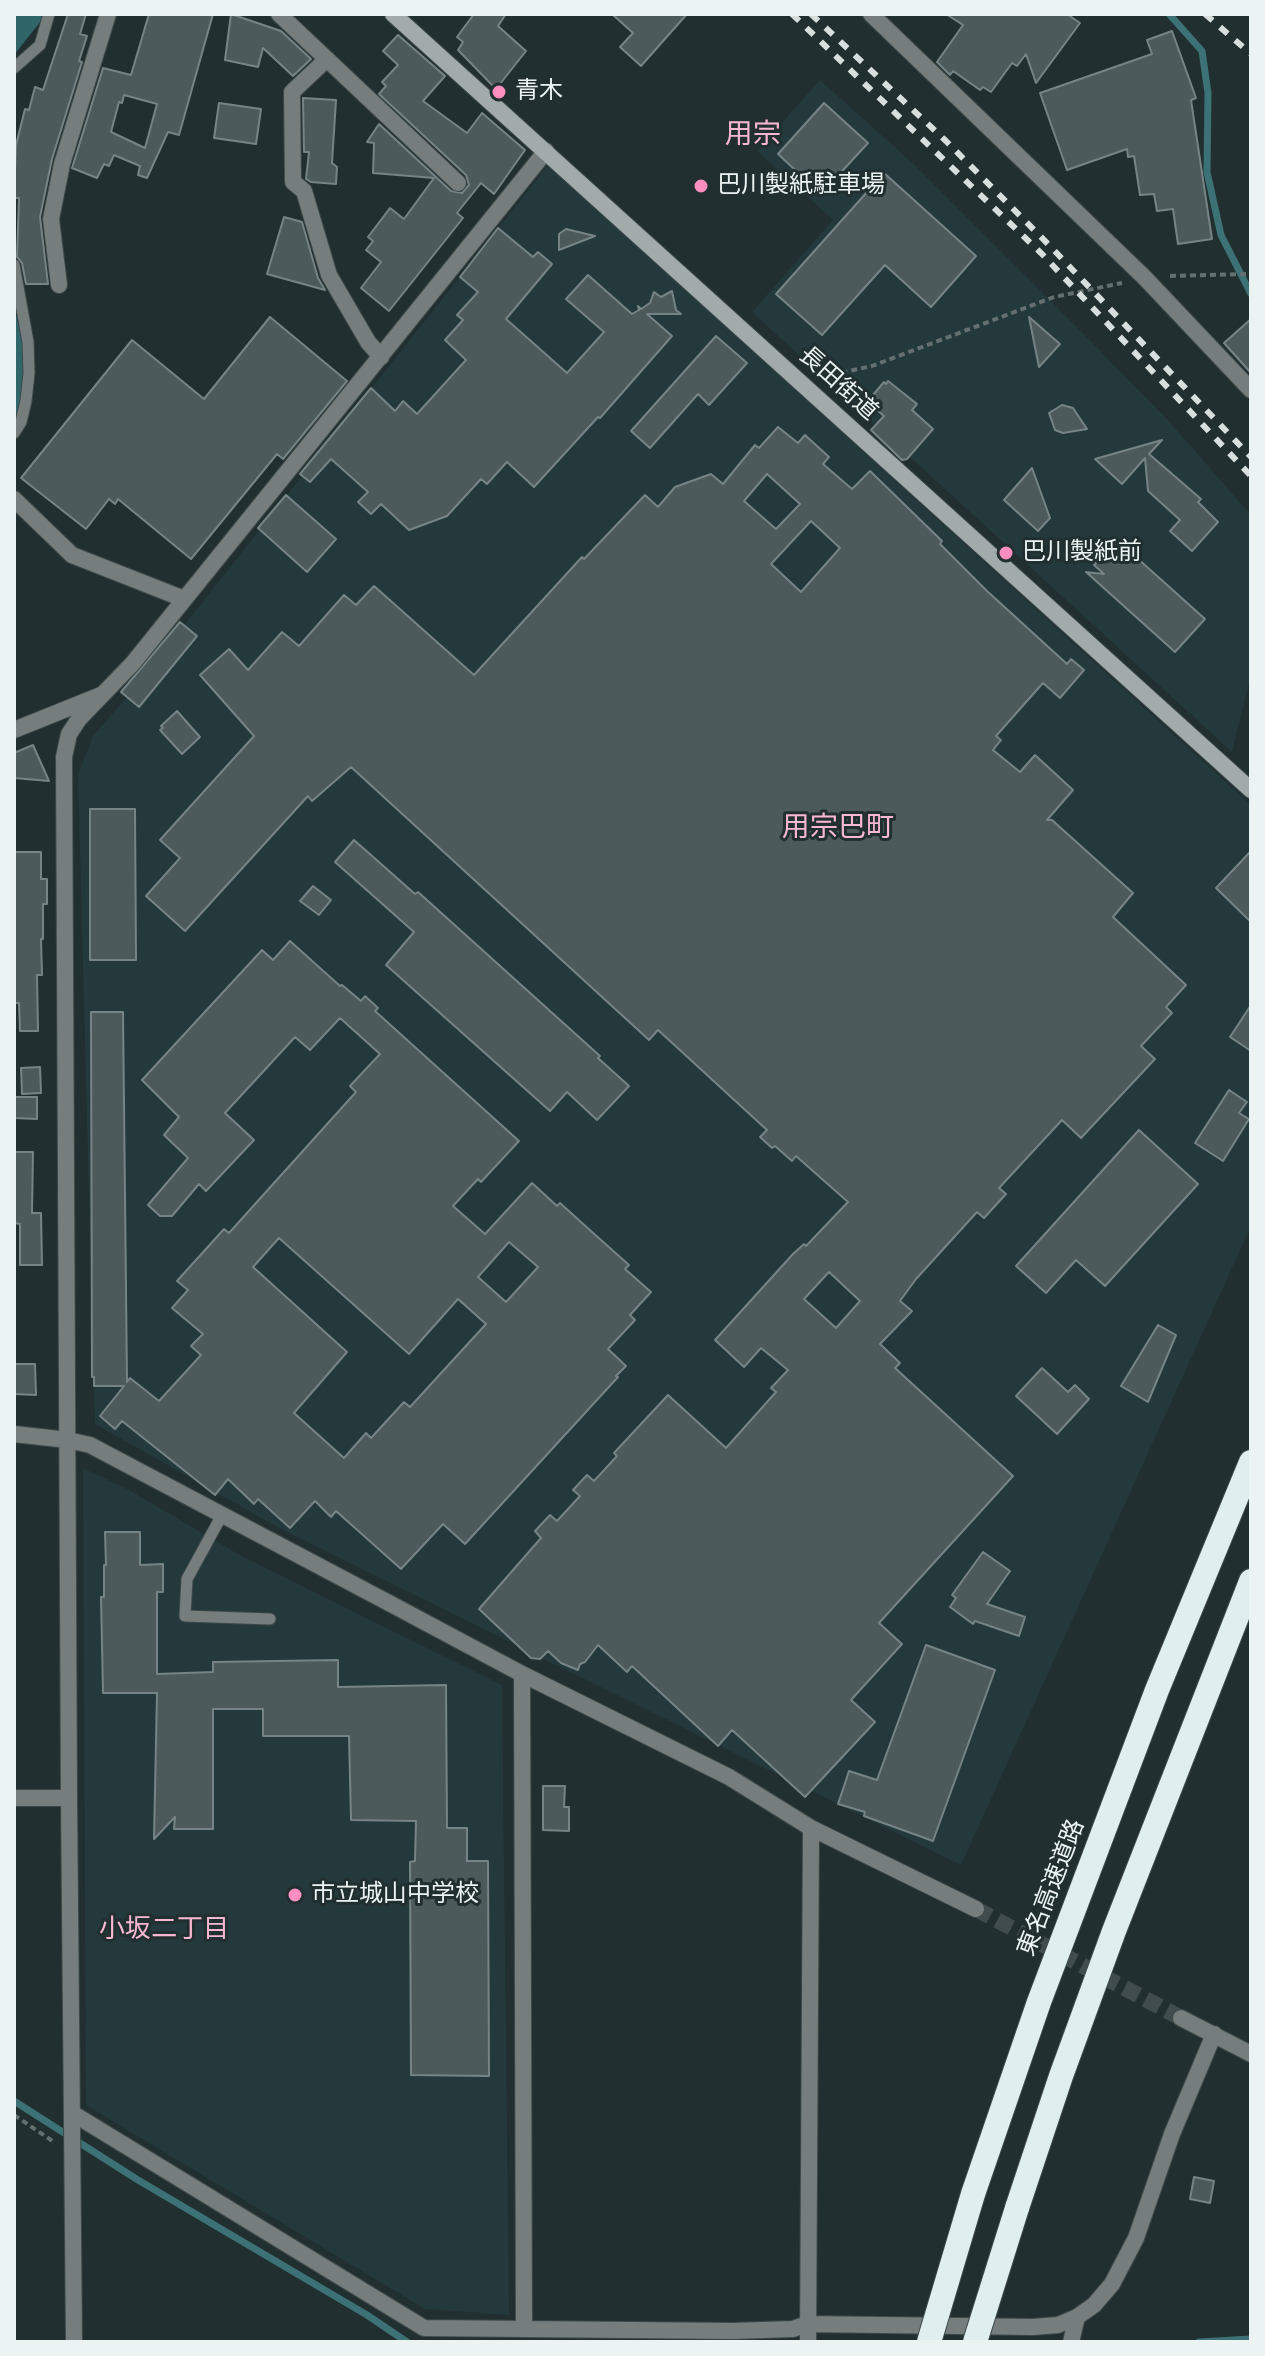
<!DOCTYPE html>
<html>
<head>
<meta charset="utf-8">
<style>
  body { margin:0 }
  #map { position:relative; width:1265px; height:2356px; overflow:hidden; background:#222f30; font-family:"Varela Round",sans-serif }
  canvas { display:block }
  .frame { position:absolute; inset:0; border:16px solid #ebf3f3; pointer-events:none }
</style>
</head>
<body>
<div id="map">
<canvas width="1265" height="2356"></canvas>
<div class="frame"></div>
</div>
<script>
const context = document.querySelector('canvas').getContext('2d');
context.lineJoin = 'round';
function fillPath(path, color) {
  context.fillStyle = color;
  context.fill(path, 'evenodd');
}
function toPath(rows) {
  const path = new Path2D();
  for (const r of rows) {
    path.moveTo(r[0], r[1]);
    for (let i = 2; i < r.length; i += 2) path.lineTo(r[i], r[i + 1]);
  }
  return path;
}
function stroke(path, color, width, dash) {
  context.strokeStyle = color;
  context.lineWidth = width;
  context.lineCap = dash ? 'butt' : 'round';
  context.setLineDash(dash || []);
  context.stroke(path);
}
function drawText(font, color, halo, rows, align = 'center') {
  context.font = font + ' "Varela Round","Noto Sans JP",sans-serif';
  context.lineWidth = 6;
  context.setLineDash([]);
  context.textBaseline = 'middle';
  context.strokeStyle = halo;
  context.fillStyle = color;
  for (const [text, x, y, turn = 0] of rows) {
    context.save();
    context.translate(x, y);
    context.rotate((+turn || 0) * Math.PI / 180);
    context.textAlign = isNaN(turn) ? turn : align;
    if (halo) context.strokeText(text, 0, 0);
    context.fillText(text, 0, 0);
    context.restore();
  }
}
const built = toPath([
  [820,80,908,159,1038,288,1167,419,1251,515,1251,675,1232,752,752,312,833,220,757,151],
  [548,165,1251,805,1251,1226,961,1865,279,1528,95,1424,78,774,93,736,129,695],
  [83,1468,129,1490,245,1558,502,1685,509,2315,425,2309,86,2105]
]);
const forest = toPath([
  [14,14,42,14,41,21,14,55],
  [14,305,29,373,14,425]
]);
const stream = toPath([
  [1169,14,1202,51,1208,93,1207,172,1221,235,1251,294],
  [14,2101,138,2180,367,2315,407,2342],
  [1199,2342,1251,2339]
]);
const building = toPath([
  [68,14,86,14,80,34,87,36,79,61,82,62,52,159,40,217,48,284,26,284,22,263,17,257,19,198,14,198,16,145,25,109,29,110,35,87,43,90,68,14],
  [149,14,213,14,179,135,168,132,147,178,138,175,140,166,114,155,109,166,104,164,97,178,72,168,103,68,131,75,149,14],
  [124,95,157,104,145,148,111,132,119,102,122,103,124,95],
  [231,14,281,31,311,59,293,76,263,48,258,67,225,60,231,14],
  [474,14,506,14,498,26,526,51,496,89,458,50,463,42,457,37,474,14],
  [612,14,687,14,641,66,620,47,633,33,612,14],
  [946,14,1067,14,1080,23,1036,83,1026,54,1017,66,1012,63,991,92,983,87,980,90,953,71,950,75,937,62,963,25,946,14],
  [1172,31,1196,98,1191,100,1212,239,1178,244,1173,209,1157,211,1154,194,1140,195,1134,156,1128,157,1127,149,1067,170,1040,93,1152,54,1147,40,1172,31],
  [398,35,445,76,423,101,467,133,482,113,525,150,494,194,481,183,457,213,463,218,389,311,361,288,381,262,366,250,373,241,368,237,390,208,404,219,434,178,373,173,374,143,367,142,379,124,451,191,462,193,469,185,466,175,379,94,386,86,382,82,398,65,383,51,398,35],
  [303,98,336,100,332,163,337,167,336,184,311,182,306,179,309,152,304,152,303,98],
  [219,103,261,109,256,144,214,138,219,103],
  [824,103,868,143,821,194,778,154,824,103],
  [884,173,976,256,931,307,885,265,822,335,776,294,884,173],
  [284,217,302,222,318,278,325,290,267,274,284,217],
  [498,228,533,257,538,252,552,264,506,319,567,373,604,332,566,299,588,275,632,314,639,310,638,306,641,309,650,303,654,292,661,297,672,291,676,310,681,314,647,314,672,336,600,418,598,417,534,487,507,462,487,484,481,479,447,516,409,530,381,504,371,514,358,502,368,492,331,459,310,482,300,474,371,388,395,411,403,401,417,414,466,360,445,340,463,320,457,315,478,292,460,277,498,228],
  [566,229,595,236,559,250,559,234,566,229],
  [270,317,347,381,283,459,277,454,191,559,118,499,115,504,109,499,86,529,21,478,132,340,204,399,270,317],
  [1029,317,1060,344,1039,367,1029,317],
  [1251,319,1251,373,1224,343,1251,319],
  [716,336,747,363,709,405,698,394,650,448,631,431,716,336],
  [888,381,917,404,912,410,933,429,907,459,902,460,871,430,884,416,867,402,884,382,886,384,888,381],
  [1062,405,1073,408,1087,429,1063,433,1055,430,1049,413,1062,405],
  [778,427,798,443,805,435,829,457,823,464,852,489,870,471,942,541,940,544,987,591,1067,664,1071,659,1084,670,1060,698,1043,683,996,736,1001,740,993,750,1020,772,1035,755,1073,790,1047,820,1052,820,1133,893,1113,917,1186,985,1166,1007,1172,1013,1141,1046,1155,1059,1081,1138,1062,1120,999,1188,1006,1194,984,1218,977,1212,916,1279,900,1301,912,1311,880,1344,900,1363,895,1368,1013,1476,879,1623,902,1644,851,1700,875,1722,805,1797,732,1730,718,1746,632,1666,627,1672,598,1645,585,1662,580,1664,578,1670,561,1663,548,1651,540,1659,531,1658,479,1609,541,1538,535,1531,550,1515,557,1521,580,1496,573,1490,587,1475,594,1481,617,1456,614,1453,668,1395,726,1448,776,1392,771,1388,788,1370,761,1348,744,1367,715,1340,793,1254,804,1244,806,1246,848,1202,796,1156,792,1161,775,1146,772,1148,760,1137,767,1130,658,1030,649,1040,351,767,312,801,308,796,185,931,146,896,180,858,160,840,254,736,200,675,229,649,248,670,282,632,299,646,344,595,356,605,374,586,474,675,582,557,584,559,645,495,658,507,675,487,711,474,723,484,755,445,759,448,778,427],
  [767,474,800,504,776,529,744,501,767,474],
  [811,521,840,548,801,592,771,564,811,521],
  [829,1272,860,1301,836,1328,804,1299,829,1272],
  [1162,440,1149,454,1201,499,1198,502,1218,522,1192,551,1170,531,1180,520,1148,491,1145,458,1122,484,1095,459,1162,440],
  [1032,468,1050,518,1038,531,1004,500,1032,468],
  [286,495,336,539,307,572,258,528,286,495],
  [1117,540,1205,619,1175,652,1086,572,1104,574,1094,565,1117,540],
  [180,622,197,636,139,707,121,692,180,622],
  [177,711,200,737,182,754,160,730,163,728,161,726,177,711],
  [33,745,49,781,14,778,14,753,33,745],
  [90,809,135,809,136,960,90,960,90,809],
  [354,840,415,894,418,892,600,1056,598,1058,629,1086,597,1120,567,1092,550,1111,386,965,414,932,335,862,354,840],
  [1251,851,1251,922,1216,888,1251,851],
  [14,852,41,852,41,879,47,879,47,904,43,904,43,939,41,939,42,975,37,975,38,1031,20,1031,19,1003,14,1003,14,852],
  [313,886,331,900,319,915,300,901,313,886],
  [290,941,340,986,342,985,361,1001,365,996,378,1008,375,1011,519,1141,481,1182,478,1179,453,1206,485,1234,532,1183,557,1206,560,1203,592,1232,629,1265,625,1269,651,1292,630,1315,635,1320,608,1349,626,1366,616,1376,618,1377,465,1544,443,1524,401,1569,336,1511,331,1517,315,1501,290,1528,258,1499,254,1504,228,1479,215,1495,122,1421,115,1429,100,1416,124,1386,94,1386,94,1377,92,1377,91,1012,123,1012,127,1382,130,1378,159,1401,201,1355,191,1346,203,1334,172,1308,188,1290,177,1281,224,1229,229,1233,356,1092,350,1086,380,1054,340,1018,310,1050,295,1037,225,1113,254,1140,206,1191,199,1184,172,1216,160,1216,148,1205,188,1158,164,1135,179,1117,142,1080,262,950,273,960,290,941],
  [279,1238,409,1354,458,1299,486,1324,410,1407,404,1402,371,1438,366,1433,344,1458,294,1413,347,1352,253,1267,279,1238],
  [509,1242,538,1267,506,1302,478,1277,509,1242],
  [1251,1005,1251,1051,1230,1037,1251,1005],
  [40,1067,41,1093,22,1094,21,1068,40,1067],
  [1229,1090,1247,1102,1239,1113,1249,1119,1223,1161,1195,1143,1229,1090],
  [14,1097,37,1097,37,1119,14,1118,14,1097],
  [1139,1130,1198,1184,1105,1286,1076,1260,1046,1293,1016,1266,1139,1130],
  [14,1152,33,1152,32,1213,41,1213,42,1265,20,1265,20,1224,14,1223,14,1152],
  [1158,1325,1176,1335,1148,1402,1121,1386,1158,1325],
  [14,1364,35,1364,36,1395,14,1394,14,1364],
  [1042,1368,1068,1392,1075,1385,1089,1399,1057,1434,1016,1396,1042,1368],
  [105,1532,140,1532,140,1565,163,1564,163,1592,157,1592,157,1674,213,1672,213,1662,338,1660,338,1687,446,1685,447,1828,467,1828,467,1861,488,1861,489,2076,411,2075,410,1862,415,1861,416,1821,351,1820,349,1736,263,1736,263,1709,213,1709,213,1829,174,1829,175,1817,154,1839,157,1693,103,1693,101,1597,104,1597,104,1565,106,1565,105,1532],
  [983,1552,1010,1571,987,1604,1025,1617,1019,1636,975,1621,973,1624,950,1607,956,1598,952,1595,983,1552],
  [926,1645,995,1670,933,1841,864,1816,865,1812,838,1804,849,1771,877,1780,926,1645],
  [543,1786,565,1786,564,1807,569,1807,569,1831,543,1830,543,1786],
  [1194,2177,1214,2181,1210,2203,1190,2199,1194,2177]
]);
const minorTunnel = toPath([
  [976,1909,1181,2018]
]);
const path = toPath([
  [1170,276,1251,274],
  [822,377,872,366,1054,297,1122,283],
  [14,2115,54,2142]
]);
const service = toPath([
  [14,68,40,45,49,14],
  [14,265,28,342,29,373,26,401,21,422,14,433],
  [222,1515,187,1579,185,1616,270,1619]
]);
const minor = toPath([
  [279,14,458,183],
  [871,14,1145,278,1251,390],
  [327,59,292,92,293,182,304,191,329,275,368,342,381,357],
  [59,285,51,219,62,164,108,14],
  [14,499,72,555,184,599],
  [14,730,101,695],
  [14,1434,68,1440],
  [389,1603,522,1674,729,1777,811,1828,976,1909],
  [522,1674,524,2329],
  [14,1798,69,1798],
  [1181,2018,1251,2054],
  [72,2113,424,2328,733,2331,793,2329,807,2324,1033,2327,1058,2325,1077,2317,1094,2305,1112,2284,1136,2238,1172,2134,1214,2034],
  [808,2342,811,1828],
  [1071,2342,1077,2317]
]);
const tertiary = toPath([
  [68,1440,90,1445,389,1603],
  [74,2342,69,1798,64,757,67,743,69,734,79,719,133,663,546,151]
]);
const secondary = toPath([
  [393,14,1251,790]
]);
const motorway = toPath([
  [973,2194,1039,2002,1157,1690,1251,1462],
  [1017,2208,1061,2076,1114,1931,1251,1581]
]);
const rail = toPath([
  [792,14,1041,253,1251,476],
  [811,14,946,141,1049,245,1251,457],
  [1205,14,1251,54]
]);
const motorwayBridge = toPath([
  [929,2342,973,2194],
  [975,2342,1017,2208]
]);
const markers = [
  [499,92,8,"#fd8ec0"],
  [701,186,8,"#fd8ec0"],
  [1006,553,8,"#fd8ec0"],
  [295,1895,8,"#fd8ec0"]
];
const poiNames = [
  ["青木",515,92],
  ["巴川製紙駐車場",717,186],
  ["巴川製紙前",1022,553],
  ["市立城山中学校",311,1895]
];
const streetNames = [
  ["長田街道",838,384,42],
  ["東名高速道路",1052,1888,-69]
];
const neighbourhoodNames = [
  ["小坂二丁目",164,1930]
];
const quarterNames = [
  ["用宗",753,136],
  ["用宗巴町",838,829]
];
fillPath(built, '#24393b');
fillPath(forest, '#30666a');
stroke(stream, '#3c7176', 7);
fillPath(building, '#4d5a5b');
stroke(building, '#768485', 2);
stroke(minorTunnel, '#404c4d', 16, [16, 8]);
stroke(service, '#3e4a4b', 13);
stroke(minor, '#3e4a4b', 18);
stroke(tertiary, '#3e4a4b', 18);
stroke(secondary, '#3e4a4b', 18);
stroke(motorway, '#3e4a4b', 26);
stroke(path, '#646f70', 4, [6, 4]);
stroke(service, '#767d7d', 11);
stroke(minor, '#767d7d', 16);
stroke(tertiary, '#767d7d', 16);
stroke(secondary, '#a1abab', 16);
stroke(motorway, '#dfeeef', 24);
stroke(rail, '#d6dede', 6, [10, 10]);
stroke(motorwayBridge, '#3e4a4b', 26, []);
stroke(motorwayBridge, '#dfeeef', 24);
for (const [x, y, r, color] of markers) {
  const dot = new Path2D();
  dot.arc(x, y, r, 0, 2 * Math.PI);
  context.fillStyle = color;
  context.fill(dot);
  stroke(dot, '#222f30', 3);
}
drawText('24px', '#ebf3f3', '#222f30', poiNames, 'left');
drawText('24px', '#ebf3f3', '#222f30', streetNames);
drawText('26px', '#f8b8d2', '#222f30', neighbourhoodNames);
drawText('28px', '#f8b8d2', '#222f30', quarterNames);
</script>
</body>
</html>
